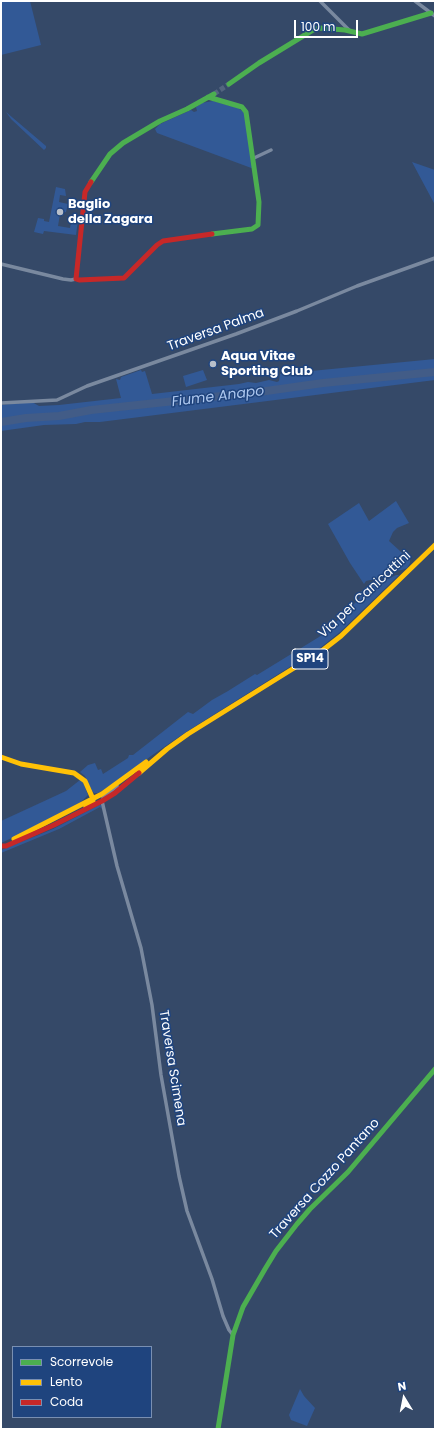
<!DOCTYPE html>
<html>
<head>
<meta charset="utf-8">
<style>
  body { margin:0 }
  #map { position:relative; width:436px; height:1430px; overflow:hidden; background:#354968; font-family:Poppins,sans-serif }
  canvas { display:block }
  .frame { position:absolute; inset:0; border:2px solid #fff; pointer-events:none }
  .legend { position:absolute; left:12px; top:1346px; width:140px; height:72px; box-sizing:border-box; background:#1f447e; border:1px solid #798fb2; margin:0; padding:5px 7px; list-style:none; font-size:12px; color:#fff }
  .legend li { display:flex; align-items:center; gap:8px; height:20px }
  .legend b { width:20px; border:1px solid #798fb2 }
  .north { position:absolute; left:384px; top:1378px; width:40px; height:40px; -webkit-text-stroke:3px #1f447e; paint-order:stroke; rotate:350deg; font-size:11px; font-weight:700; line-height:16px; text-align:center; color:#fff }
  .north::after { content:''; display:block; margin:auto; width:14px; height:18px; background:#fff; clip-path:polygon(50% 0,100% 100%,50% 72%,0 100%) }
  .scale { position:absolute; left:294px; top:20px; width:64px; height:18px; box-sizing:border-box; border:2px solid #fff; border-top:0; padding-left:5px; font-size:12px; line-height:14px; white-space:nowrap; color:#fff; -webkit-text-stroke:3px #1f447e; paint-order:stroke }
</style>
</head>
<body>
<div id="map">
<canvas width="436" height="1430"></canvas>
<div class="frame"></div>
<ul class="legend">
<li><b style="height:5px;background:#4caf50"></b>Scorrevole</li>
<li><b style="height:5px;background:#ffc107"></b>Lento</li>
<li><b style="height:5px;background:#c62828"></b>Coda</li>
</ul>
<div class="north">N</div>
<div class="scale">100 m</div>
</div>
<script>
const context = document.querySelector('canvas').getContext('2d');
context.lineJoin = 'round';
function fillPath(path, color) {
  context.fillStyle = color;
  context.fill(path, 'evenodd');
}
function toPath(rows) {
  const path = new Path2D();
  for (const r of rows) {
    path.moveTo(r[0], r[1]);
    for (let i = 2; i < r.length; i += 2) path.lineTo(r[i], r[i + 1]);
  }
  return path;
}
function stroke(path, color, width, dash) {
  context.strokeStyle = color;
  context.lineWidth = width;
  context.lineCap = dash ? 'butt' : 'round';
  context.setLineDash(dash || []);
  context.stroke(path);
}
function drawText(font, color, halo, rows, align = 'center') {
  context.font = font + ' Poppins,sans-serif';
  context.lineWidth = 3;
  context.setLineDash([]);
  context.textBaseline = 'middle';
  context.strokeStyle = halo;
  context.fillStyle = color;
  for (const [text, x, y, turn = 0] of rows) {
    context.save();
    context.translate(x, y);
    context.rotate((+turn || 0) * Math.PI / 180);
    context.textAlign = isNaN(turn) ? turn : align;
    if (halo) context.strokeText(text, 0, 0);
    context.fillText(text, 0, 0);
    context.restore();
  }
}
const green = toPath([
  [1,1,30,1,41,45,1,55],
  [213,101,238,108,245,113,254,169,157,133,155,129,160,124,191,110,194,112,197,111,196,107,202,103],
  [6,112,46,146,46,148,44,150,11,119],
  [412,162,435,170,435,205],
  [56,187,65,189,66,196,60,195,59,202,68,204,66,212,61,213,60,214,58,226,70,228,72,218,78,220,76,235,44,231,43,234,34,232,38,218,44,219,44,221,49,222],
  [435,359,435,380,100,422,85,422,76,424,44,425,1,431,1,405,32,402,39,406,59,405,121,398,116,379,120,380,121,377,141,370,142,372,145,371,152,394,239,384,248,382,256,383,269,380,277,382,279,381,280,374],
  [203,370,207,380,186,387,183,376],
  [396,501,409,523,397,528,393,532,389,541,410,560,410,563,407,568,402,570,393,571,379,578,366,581,364,584,350,563,328,524,359,503,369,521],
  [396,575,399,575,340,632,320,648,186,732,151,756,120,780,98,793,94,793,92,791,85,776,80,772,88,765,95,763,98,770,101,769,103,774,128,758,129,755,133,755,188,712,193,714,212,700,228,691,255,674,257,675,319,637,337,621,360,598,359,593,373,584,388,579],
  [80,780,83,782,88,795,81,802,16,836,1,843,1,821,66,791],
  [99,805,101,805,102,809,100,807,59,829,1,853,1,850,53,829],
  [300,1389,304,1396,315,1408,307,1426,291,1420,289,1415]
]);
const river = toPath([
  [1,422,26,418,59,416,91,410,259,392,323,383,435,372]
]);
const secondaryTunnel = toPath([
  [214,94,229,84]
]);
const street = toPath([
  [320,1,350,31],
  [415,1,435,16],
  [254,158,271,150],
  [1,264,63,279,71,280,76,279],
  [1,403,57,400,87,386,236,334,297,311,357,286,435,258],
  [117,786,103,798,102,801,117,866,141,948,152,1005,161,1075,179,1176,187,1211,212,1279,223,1316,229,1330,233,1335]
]);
const fast = toPath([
  [229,84,259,63,313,30,320,28,345,30,362,34,431,13],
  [208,97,242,107,246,112,259,202,258,225,252,229,212,234],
  [91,182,110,154,123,143,160,121,187,109,214,94],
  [218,1429,233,1335,243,1307,265,1269,276,1251,297,1224,310,1209,348,1172,435,1069]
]);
const slow = toPath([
  [1,757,21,764,74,773,85,781,93,799,93,802,86,807],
  [139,773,167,749,188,734,323,650,341,636,435,545],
  [14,839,102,794,146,762]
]);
const jam = toPath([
  [91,182,85,192,76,279,79,280,124,278,157,245,163,241,212,234],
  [1,846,6,846,54,825,102,801,115,793,139,773]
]);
const markers = [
  [60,212,4,"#b8bfca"],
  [213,364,4,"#b8bfca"]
];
const shields = [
  [310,659,36]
];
const shieldNames = [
  ["SP14",310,659]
];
const poiNames = [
  ["Baglio",68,205],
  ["della Zagara",68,220],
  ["Aqua Vitae",221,357],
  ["Sporting Club",221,372]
];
const streetNames = [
  ["Traversa Palma",216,330,-20],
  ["Via per Canicattini",365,595,-43],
  ["Traversa Scimena",172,1068,81],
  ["Traversa Cozzo Pantano",325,1179,-48]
];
const waterNames = [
  ["Fiume Anapo",218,397,-7]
];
fillPath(green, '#325996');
stroke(river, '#425c87', 8);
stroke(secondaryTunnel, '#53647f', 5, [5, 2.5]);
stroke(street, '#7a899f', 3.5);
stroke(fast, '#4caf50', 5);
stroke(slow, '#ffc107', 5);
stroke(jam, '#c62828', 5);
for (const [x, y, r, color] of markers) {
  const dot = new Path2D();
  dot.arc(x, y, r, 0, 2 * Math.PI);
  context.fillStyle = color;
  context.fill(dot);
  stroke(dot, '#1f447e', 1.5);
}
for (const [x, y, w] of shields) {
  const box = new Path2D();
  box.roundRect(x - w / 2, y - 10, w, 20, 3);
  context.fillStyle = '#1f447e';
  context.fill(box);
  stroke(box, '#fff', 1);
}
drawText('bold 12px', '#fff', null, shieldNames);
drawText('bold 13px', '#fff', '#1f447e', poiNames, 'left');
drawText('13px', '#fff', '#1f447e', streetNames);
drawText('italic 14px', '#aec8ef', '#1f447e', waterNames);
</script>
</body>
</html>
